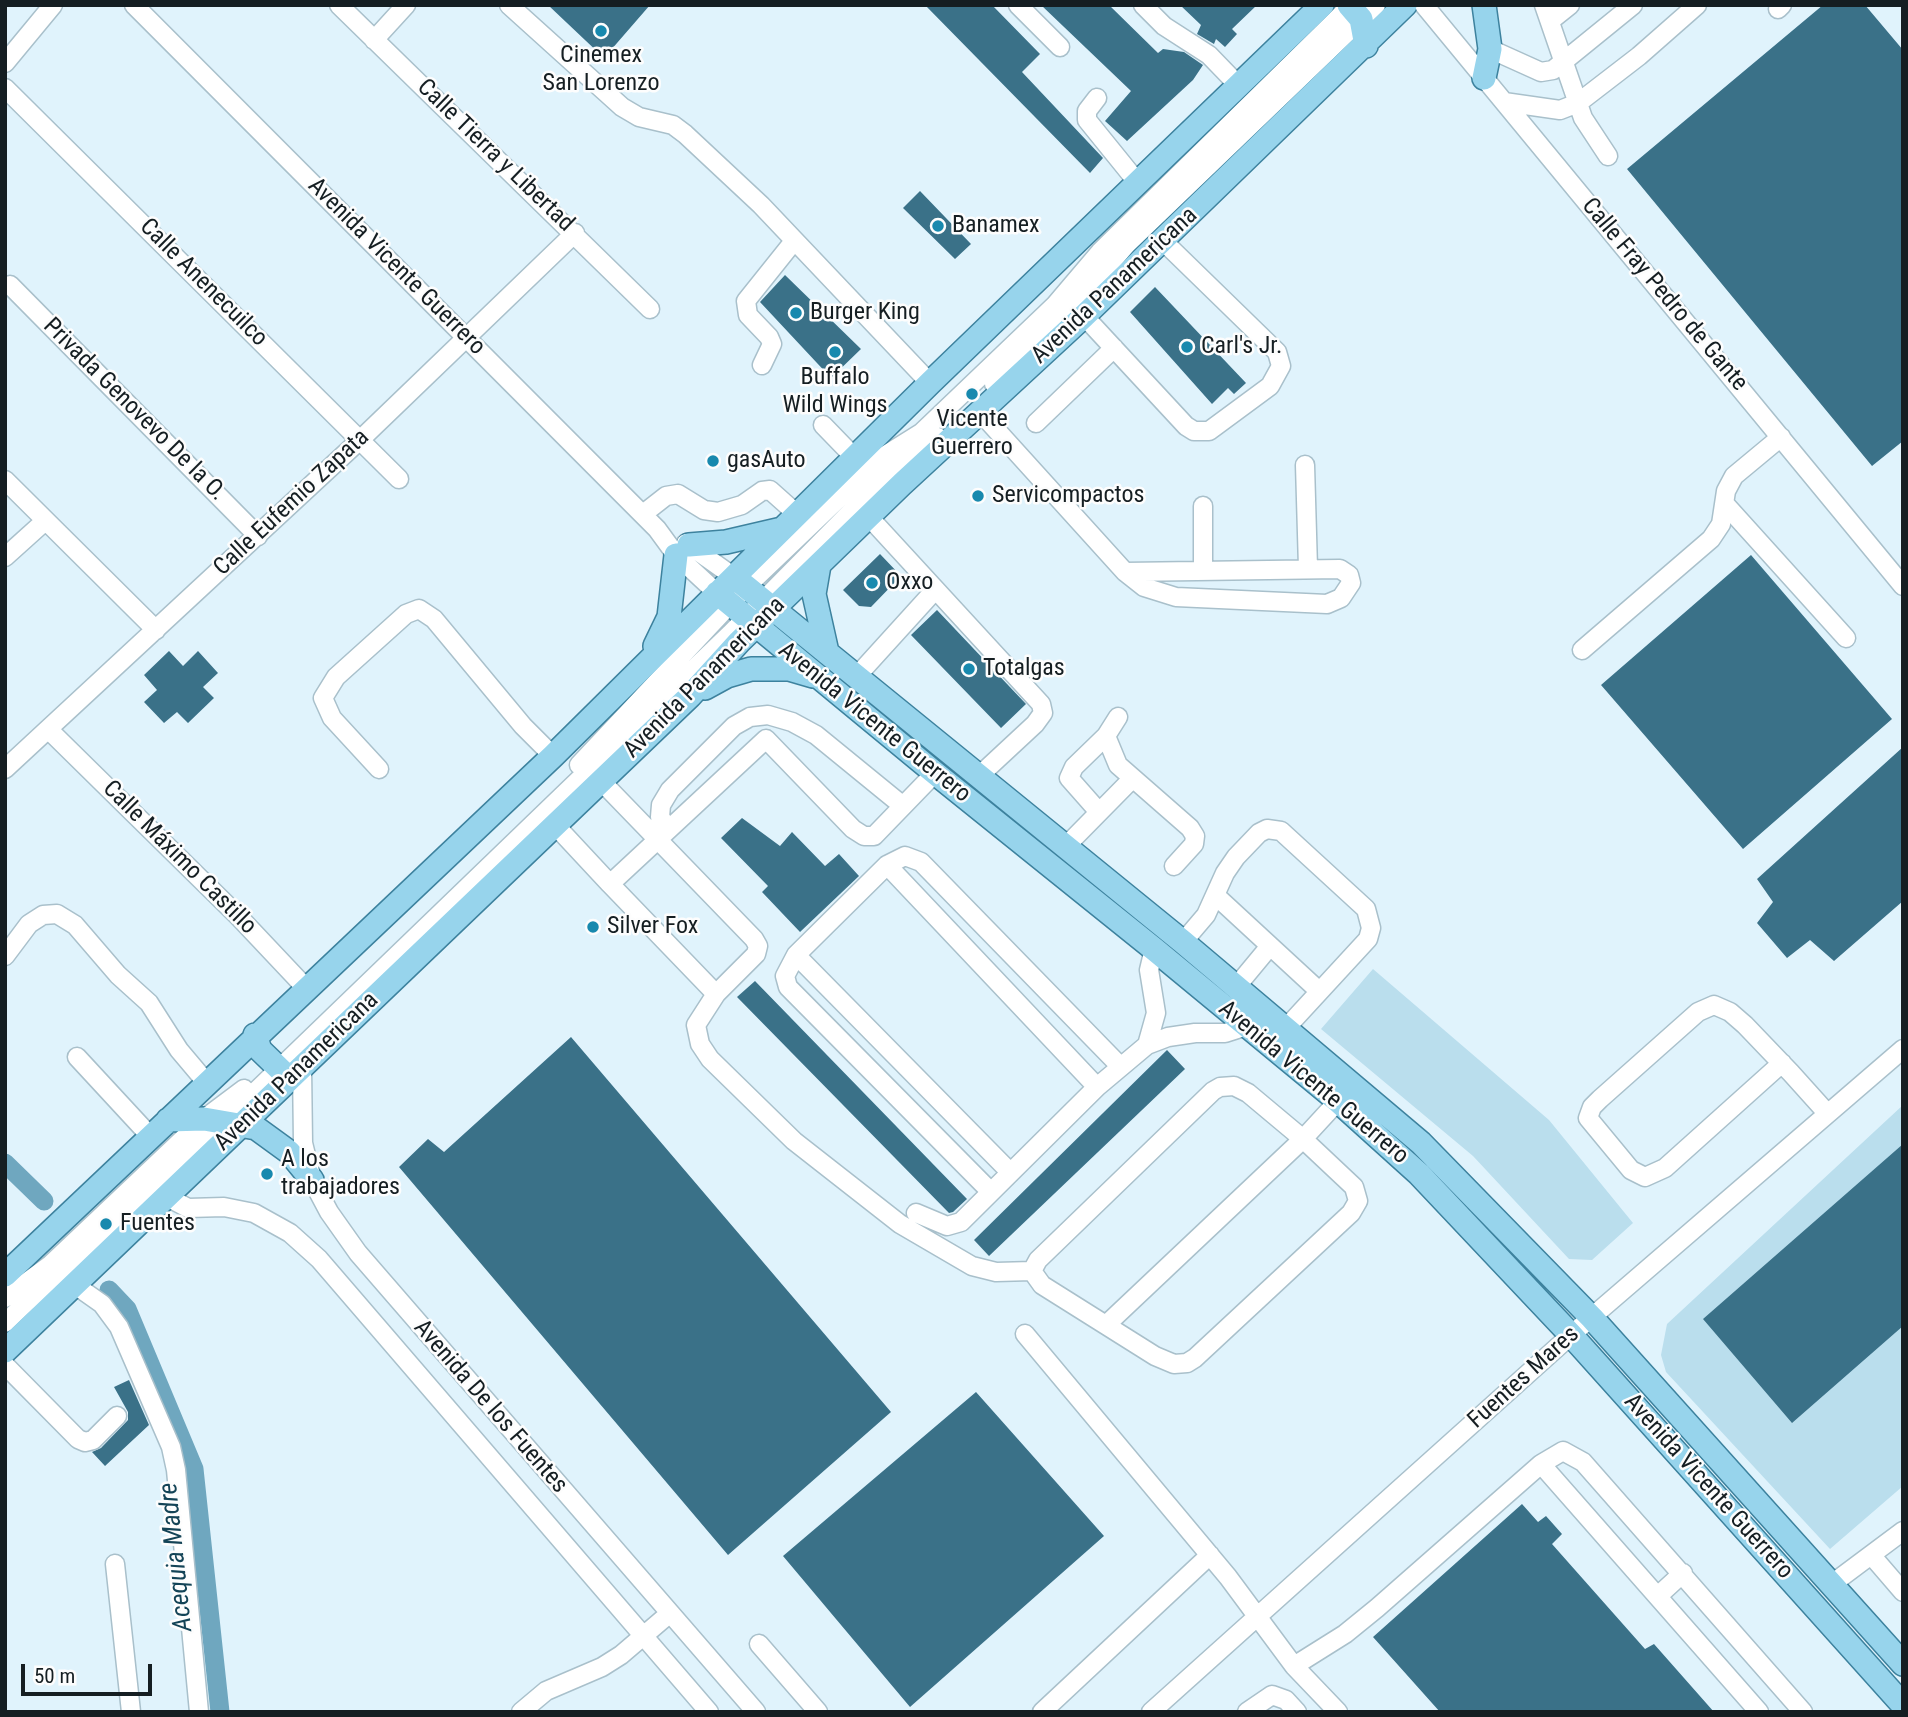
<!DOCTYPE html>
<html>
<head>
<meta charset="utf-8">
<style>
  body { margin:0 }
  #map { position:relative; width:1908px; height:1717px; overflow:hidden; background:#e0f3fc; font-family:"Roboto Condensed",sans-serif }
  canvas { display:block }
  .frame { position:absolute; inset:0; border:7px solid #151e22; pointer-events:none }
  .scale { position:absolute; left:21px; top:1664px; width:131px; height:32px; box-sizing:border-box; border:4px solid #151e22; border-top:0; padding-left:9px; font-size:21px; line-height:24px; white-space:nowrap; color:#151e22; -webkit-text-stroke:5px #fdfdfd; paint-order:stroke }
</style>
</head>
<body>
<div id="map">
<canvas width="1908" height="1717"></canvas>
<div class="frame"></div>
<div class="scale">50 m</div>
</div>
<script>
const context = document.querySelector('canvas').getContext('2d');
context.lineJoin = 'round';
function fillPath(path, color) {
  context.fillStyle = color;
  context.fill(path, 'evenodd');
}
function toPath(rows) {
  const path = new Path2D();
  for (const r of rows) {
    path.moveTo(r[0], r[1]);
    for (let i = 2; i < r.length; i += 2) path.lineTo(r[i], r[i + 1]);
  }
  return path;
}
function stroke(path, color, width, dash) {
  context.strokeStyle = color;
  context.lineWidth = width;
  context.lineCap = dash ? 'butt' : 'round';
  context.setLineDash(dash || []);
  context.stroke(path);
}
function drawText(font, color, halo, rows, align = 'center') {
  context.font = font + ' "Roboto Condensed",sans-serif';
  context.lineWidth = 5;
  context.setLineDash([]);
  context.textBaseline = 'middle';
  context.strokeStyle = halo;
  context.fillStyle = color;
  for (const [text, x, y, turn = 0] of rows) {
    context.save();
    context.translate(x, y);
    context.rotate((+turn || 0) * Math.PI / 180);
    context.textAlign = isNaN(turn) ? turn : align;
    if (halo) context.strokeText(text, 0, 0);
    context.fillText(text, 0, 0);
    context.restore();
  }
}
const green = toPath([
  [1373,969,1549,1120,1633,1223,1592,1260,1569,1259,1473,1156,1321,1029],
  [1903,1105,1903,1486,1830,1549,1666,1372,1661,1355,1667,1324]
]);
const canal = toPath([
  [5,1163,44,1201],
  [109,1290,127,1309,194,1469,220,1712]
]);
const building = toPath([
  [548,5,650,5,604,58],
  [925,5,992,5,1040,54,1022,72,1103,158,1090,173],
  [1041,5,1109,5,1158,53,1163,49,1184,52,1203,65,1193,80,1127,141,1105,121,1131,91],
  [1180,5,1257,5,1232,29,1237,34,1225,47,1216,39,1214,44,1197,34,1201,25],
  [1823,5,1865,5,1903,50,1903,441,1872,466,1627,169],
  [920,191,971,244,955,259,903,208],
  [785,275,861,349,831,378,760,302],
  [1155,287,1246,383,1234,394,1228,388,1212,404,1130,312],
  [880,554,901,576,871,607,859,606,843,590],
  [1751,555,1892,719,1743,849,1601,685],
  [937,610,1026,704,1001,728,911,635],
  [169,651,183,666,198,651,218,673,203,687,214,698,188,723,177,712,164,723,144,702,157,690,144,675],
  [1903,747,1903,901,1834,961,1810,940,1787,958,1757,923,1773,902,1757,879],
  [742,818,780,846,792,832,825,866,839,854,859,876,800,932,762,892,768,886,721,838],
  [755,981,967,1199,953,1212,949,1213,737,997],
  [571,1037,891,1412,728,1555,399,1167,428,1139,444,1152],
  [1167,1050,1185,1069,989,1256,974,1240],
  [1903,1144,1903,1326,1792,1423,1703,1319],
  [129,1380,149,1425,105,1466,92,1452,101,1448,128,1420,128,1412,114,1387],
  [976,1392,1104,1536,910,1707,783,1556],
  [1522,1504,1538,1522,1546,1516,1562,1534,1552,1544,1645,1649,1654,1644,1714,1712,1440,1712,1373,1637]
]);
const minor = toPath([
  [134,5,657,529,676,555,717,593],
  [339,5,650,309],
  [509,5,622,107,639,117,673,125,685,134,761,205,930,383],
  [1018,5,1060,47],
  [1143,5,1164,26,1209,55,1239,86],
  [1424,5,1903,586],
  [1544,5,1583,118,1608,156],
  [1778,9,1782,5],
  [1550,21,1570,5],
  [374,40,406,5],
  [1490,49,1541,72,1553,70,1633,5],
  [5,63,53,5],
  [5,88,399,479],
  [1097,98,1087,111,1087,120,1138,183],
  [1504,102,1560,110,1578,103,1639,56,1697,5],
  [10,285,258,536],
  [1084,316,1186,426,1194,431,1209,431,1270,386,1281,366,1277,352,1163,241],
  [762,365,772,344,769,337,748,315,746,301,794,241],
  [994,384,1063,318,1126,245,1376,5],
  [981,413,1125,572,1144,587,1176,597,1327,604,1341,598,1351,583,1349,575,1340,569,1125,572],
  [1036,423,1114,348],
  [823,425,855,458],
  [1305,465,1308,568],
  [5,480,156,630],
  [1725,504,1846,638],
  [1203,506,1203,571],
  [643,514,666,496,678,494,704,510,718,512,742,505,762,491,770,490,798,515],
  [869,517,1041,704,1043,713,1035,724,979,776],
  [686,543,734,577],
  [5,557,45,521],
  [1582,650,1711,539,1721,524,1726,491,1734,476,1781,437],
  [856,677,935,590],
  [1118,717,1106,736,1118,765,1190,828,1195,836,1194,844,1174,866],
  [50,731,238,916,305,987],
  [579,765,746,587,881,458,921,433,1055,305,1100,252,1351,5],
  [5,769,361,439,575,233],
  [379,769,332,718,323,698,336,677,406,614,419,609,434,619,523,726,553,756],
  [601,781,754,939,758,946,756,954,716,994,610,884],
  [1099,812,1069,778,1074,767,1106,736],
  [555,825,610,884,766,739,853,829,864,836,874,836,935,773],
  [668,829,660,817,661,805,670,790,734,726,750,717,768,715,792,722,816,735,903,806],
  [1066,846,1132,779],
  [887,865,1097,1087],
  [1215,895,1318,990],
  [1183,942,1206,915,1225,873,1236,857,1259,833,1267,829,1281,831,1366,909,1371,928,1368,939,1286,1028],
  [796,955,1010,1172],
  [5,956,29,924,43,915,57,914,75,925,118,975,149,1003,179,1050,206,1082],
  [1236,987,1270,946],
  [716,994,696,1025,700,1044,710,1059,794,1141,900,1224,972,1266,996,1272,1032,1271],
  [1147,1045,1156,1013,1149,970,1154,949],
  [77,1057,151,1137],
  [1782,1063,1665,1168,1645,1177,1631,1170,1588,1118,1592,1107,1600,1099,1698,1012,1714,1005,1730,1012,1745,1025,1791,1073,1827,1113],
  [302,1066,303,1143,312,1180,329,1212,358,1253,756,1712],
  [1234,1086,1248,1093,1303,1139,1354,1187,1358,1201,1351,1213,1195,1358,1187,1363,1174,1364,1155,1356,1042,1285,1032,1271,1038,1260,1213,1091,1220,1087,1234,1086],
  [990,1191,788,987,785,976,796,955,887,865,905,856,921,862,1120,1066],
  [167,1197,188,1208,224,1207,254,1213,290,1233,319,1259,709,1712],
  [916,1213,947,1226,961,1222,1097,1087,1147,1045,1168,1037,1195,1033,1225,1033,1247,1026],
  [75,1285,102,1304,119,1327,171,1447,176,1470,199,1712],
  [5,1298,50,1265,204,1119,244,1089],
  [5,1323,27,1302,65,1275,225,1121,730,634,893,469,938,437],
  [1106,1325,1303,1139,1338,1101],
  [1025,1334,1228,1577,1294,1666,1345,1634,1377,1608,1541,1464,1759,1712],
  [5,1365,78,1439,85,1442,93,1440,117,1416],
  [1541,1464,1563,1451,1583,1462,1803,1712],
  [1872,1556,1903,1592],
  [115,1564,131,1712],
  [1832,1584,1903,1531],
  [1659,1595,1683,1573],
  [759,1644,818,1712],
  [1294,1666,1338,1712],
  [521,1712,546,1691,602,1667,621,1655,669,1614],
  [1042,1712,1210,1555],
  [1151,1712,1571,1335,1903,1049],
  [1247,1712,1272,1695,1286,1700,1297,1712]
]);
const major = toPath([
  [1349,5,1361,19,1366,46],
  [1484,78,1490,49,1484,5],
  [689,545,726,542,782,529],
  [819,565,814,594,827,652],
  [734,577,1183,942,1421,1143,1592,1318,1903,1664],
  [717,593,935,773,1154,949,1338,1101,1419,1174,1571,1335,1903,1705],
  [655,646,669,617,676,555],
  [705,688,727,676,751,669,789,669,813,676],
  [255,1035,260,1050,289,1078],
  [168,1120,204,1119,256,1128,289,1152,312,1180],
  [5,1275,553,756,930,383,1322,5],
  [5,1351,690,696,739,642,902,484,1084,316,1405,5]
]);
const markers = [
  [601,31,7,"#1889ae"],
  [938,226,7,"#1889ae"],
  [796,313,7,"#1889ae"],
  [1187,347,7,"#1889ae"],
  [835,352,7,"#1889ae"],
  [972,394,7,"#1889ae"],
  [713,461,7,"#1889ae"],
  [978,496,7,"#1889ae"],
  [872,583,7,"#1889ae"],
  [969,669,7,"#1889ae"],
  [593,927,7,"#1889ae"],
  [267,1174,7,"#1889ae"],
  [106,1224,7,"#1889ae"]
];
const poiNames = [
  ["Cinemex",601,56,"center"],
  ["San Lorenzo",601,84,"center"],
  ["Banamex",952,226],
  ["Burger King",810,313],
  ["Carl's Jr.",1201,347],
  ["Buffalo",835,378,"center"],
  ["Wild Wings",835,406,"center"],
  ["Vicente",972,420,"center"],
  ["Guerrero",972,448,"center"],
  ["gasAuto",727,461],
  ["Servicompactos",992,496],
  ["Oxxo",886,583],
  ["Totalgas",983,669],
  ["Silver Fox",607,927],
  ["A los",281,1160],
  ["trabajadores",281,1188],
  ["Fuentes",120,1224]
];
const streetNames = [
  ["Calle Tierra y Libertad",495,156,44],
  ["Avenida Vicente Guerrero",396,267,45],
  ["Calle Anenecuilco",203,283,45],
  ["Avenida Panamericana",1115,286,-43],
  ["Calle Fray Pedro de Gante",1664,295,50],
  ["Privada Genovevo De la O.",134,410,45],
  ["Calle Eufemio Zapata",292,503,-43],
  ["Avenida Panamericana",705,678,-45],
  ["Avenida Vicente Guerrero",874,723,39],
  ["Calle Máximo Castillo",179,858,45],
  ["Avenida Panamericana",297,1072,-44],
  ["Avenida Vicente Guerrero",1313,1083,40],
  ["Fuentes Mares",1524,1378,-42],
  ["Avenida De los Fuentes",490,1407,49],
  ["Avenida Vicente Guerrero",1708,1487,48]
];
const waterNames = [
  ["Acequia Madre",177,1557,-96]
];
fillPath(green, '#badeed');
stroke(canal, '#6fa7bf', 19);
fillPath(building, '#3a7188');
stroke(minor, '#a9c0cb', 21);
stroke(major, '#3d829e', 26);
stroke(minor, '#fff', 18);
stroke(major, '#97d4ec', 23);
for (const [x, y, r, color] of markers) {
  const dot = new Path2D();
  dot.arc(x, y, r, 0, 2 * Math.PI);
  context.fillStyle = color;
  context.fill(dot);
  stroke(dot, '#fdfdfd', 2.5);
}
drawText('24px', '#151e22', '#fdfdfd', poiNames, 'left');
drawText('24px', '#151e22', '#fdfdfd', streetNames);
drawText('italic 26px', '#144457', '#fdfdfd', waterNames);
</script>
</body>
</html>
